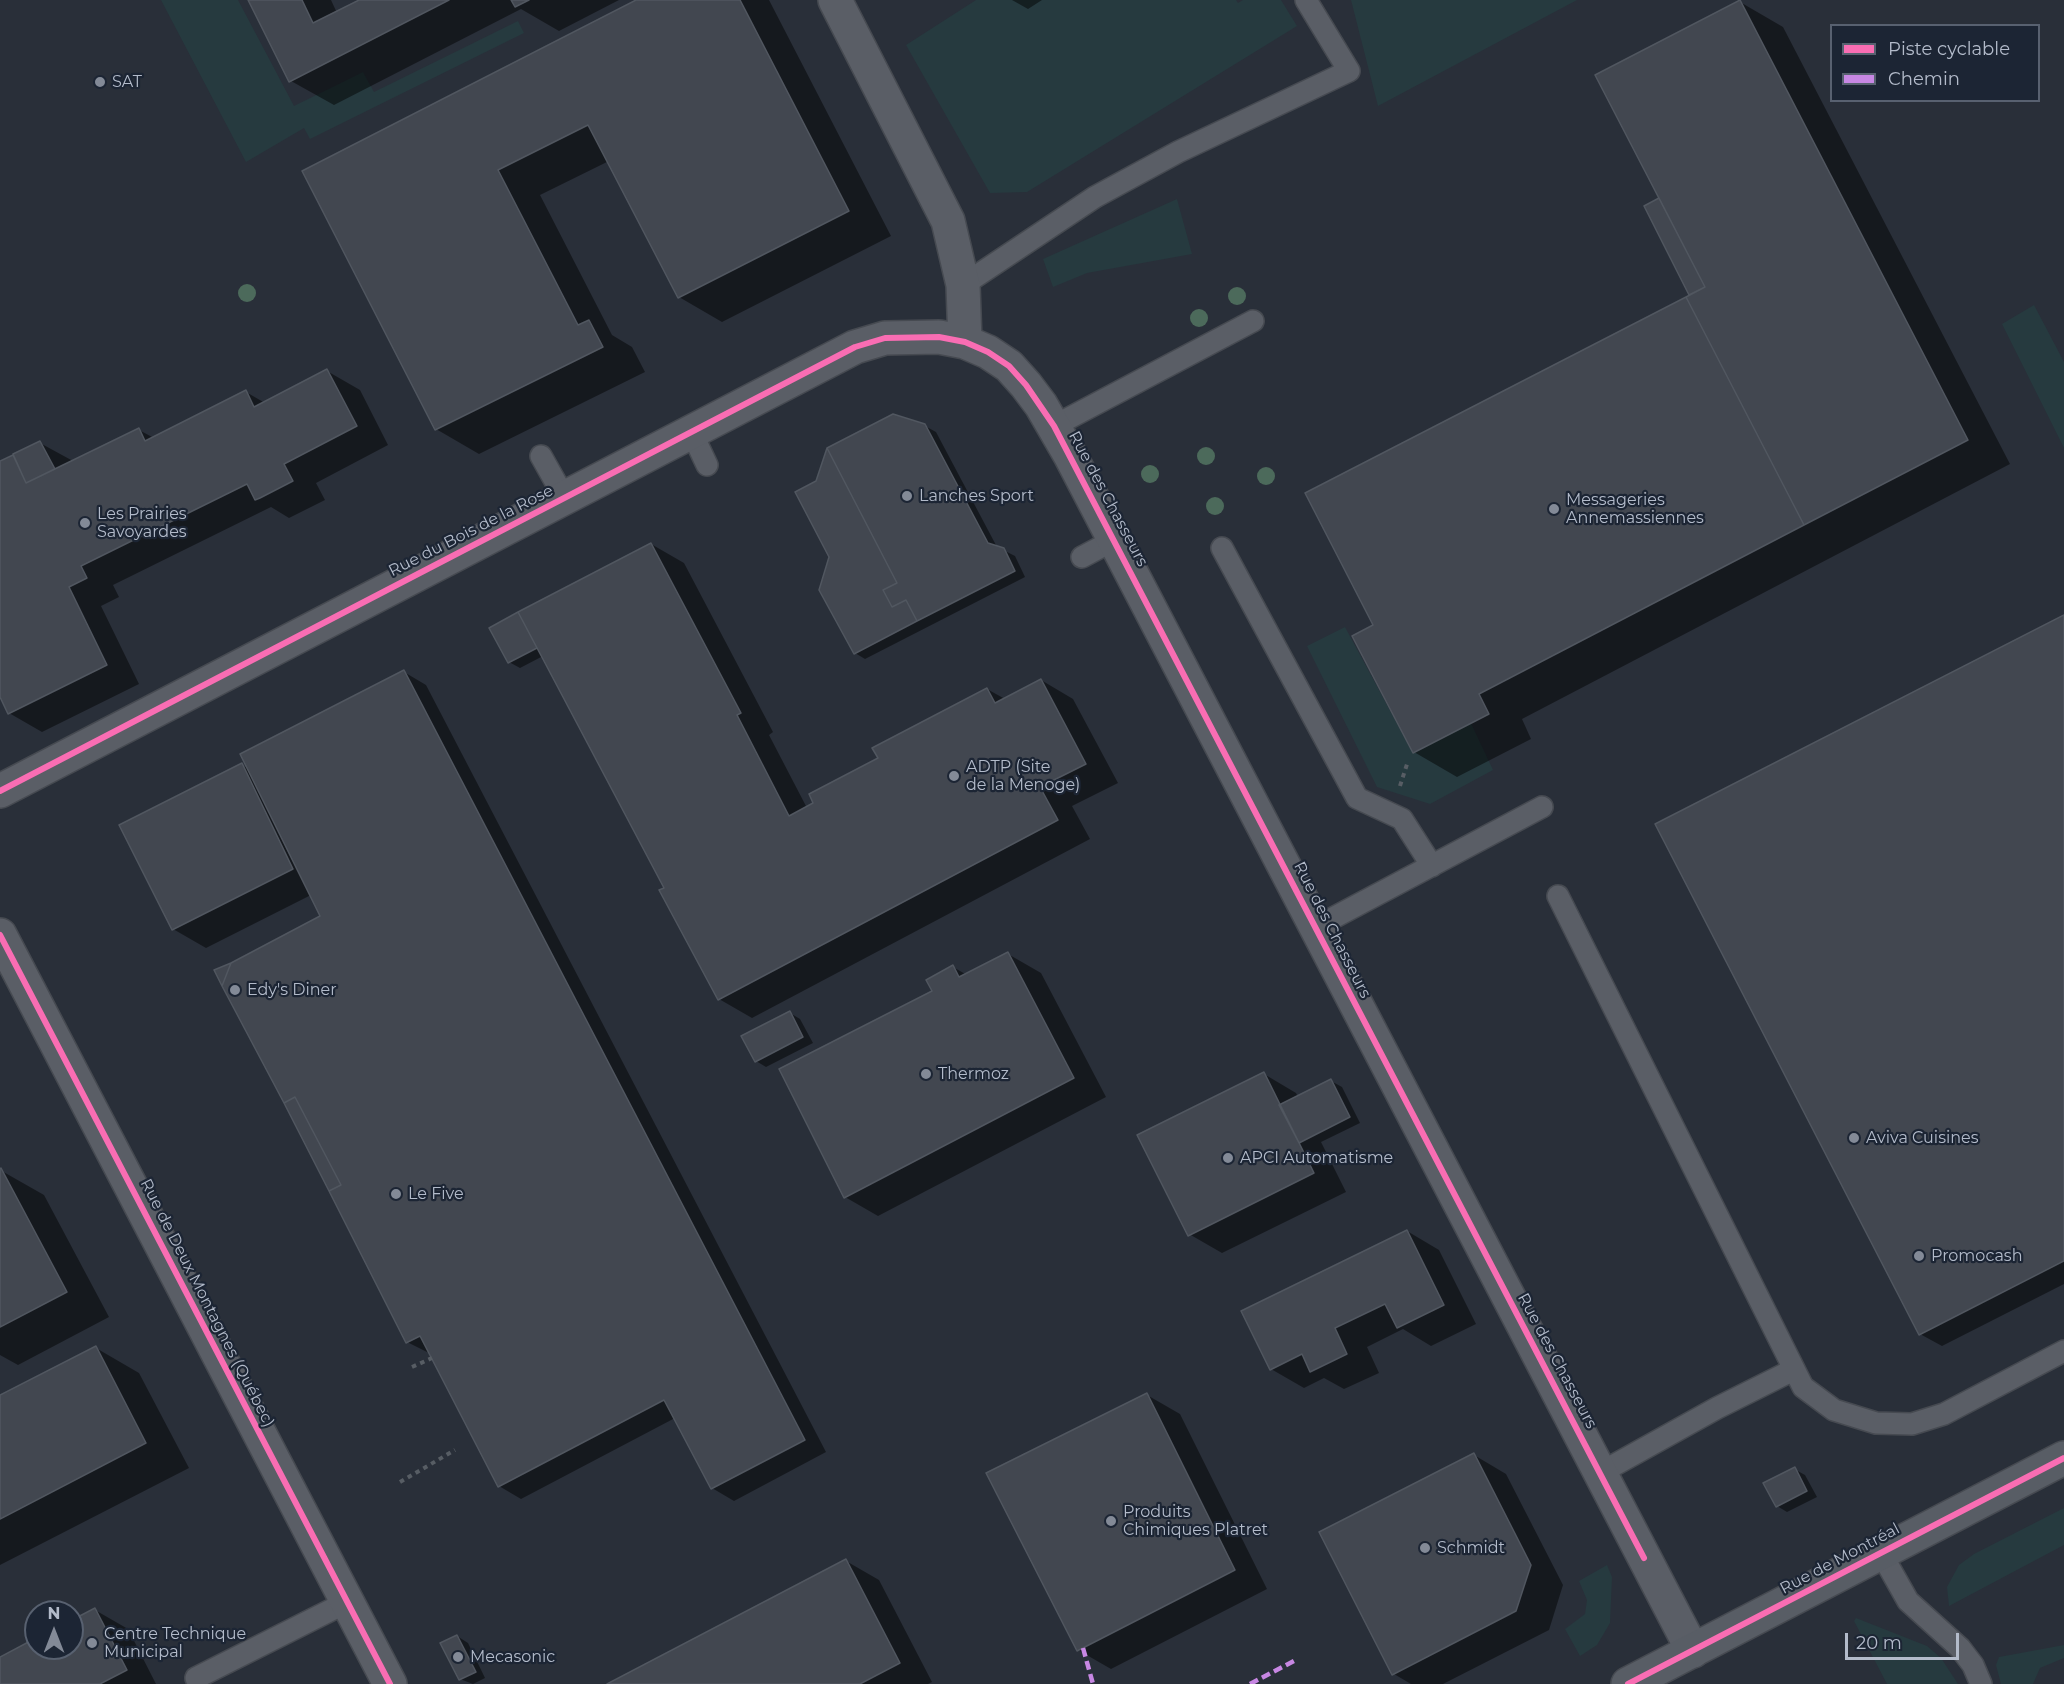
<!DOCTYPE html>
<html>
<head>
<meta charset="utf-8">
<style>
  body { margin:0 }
  #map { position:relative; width:2064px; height:1684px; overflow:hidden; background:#292f39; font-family:Montserrat,sans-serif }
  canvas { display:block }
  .legend { position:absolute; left:1830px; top:24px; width:210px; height:78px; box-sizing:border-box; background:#1c2534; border:2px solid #586170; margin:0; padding:8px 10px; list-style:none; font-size:18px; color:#b3bbca }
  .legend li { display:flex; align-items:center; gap:12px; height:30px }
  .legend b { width:30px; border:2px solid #586170 }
  .north { position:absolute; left:24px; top:1600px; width:60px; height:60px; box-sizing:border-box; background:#1c2534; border:2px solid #586170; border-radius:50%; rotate:0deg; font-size:16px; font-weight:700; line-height:24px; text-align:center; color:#b3bbca }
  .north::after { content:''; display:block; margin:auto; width:21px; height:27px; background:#838a97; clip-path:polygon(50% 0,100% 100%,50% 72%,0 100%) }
  .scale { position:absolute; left:1845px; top:1633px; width:114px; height:27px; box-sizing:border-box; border:3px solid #b3bbca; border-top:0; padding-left:8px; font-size:18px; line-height:21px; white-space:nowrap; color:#b3bbca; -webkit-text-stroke:4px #1c2534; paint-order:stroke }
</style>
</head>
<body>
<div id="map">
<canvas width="2064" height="1684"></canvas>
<ul class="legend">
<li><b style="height:8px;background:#f96db3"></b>Piste cyclable</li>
<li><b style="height:8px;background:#c787e3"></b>Chemin</li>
</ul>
<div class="north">N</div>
<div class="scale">20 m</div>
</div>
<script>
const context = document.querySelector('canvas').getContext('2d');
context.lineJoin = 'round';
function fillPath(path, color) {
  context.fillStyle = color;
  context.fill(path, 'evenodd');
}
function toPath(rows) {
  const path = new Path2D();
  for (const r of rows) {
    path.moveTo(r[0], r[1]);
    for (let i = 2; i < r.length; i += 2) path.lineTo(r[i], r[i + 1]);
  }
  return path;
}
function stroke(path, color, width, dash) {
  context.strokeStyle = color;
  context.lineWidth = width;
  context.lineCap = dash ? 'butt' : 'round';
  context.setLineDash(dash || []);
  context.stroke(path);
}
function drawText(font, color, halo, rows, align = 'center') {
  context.font = font + ' Montserrat,sans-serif';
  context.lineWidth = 4.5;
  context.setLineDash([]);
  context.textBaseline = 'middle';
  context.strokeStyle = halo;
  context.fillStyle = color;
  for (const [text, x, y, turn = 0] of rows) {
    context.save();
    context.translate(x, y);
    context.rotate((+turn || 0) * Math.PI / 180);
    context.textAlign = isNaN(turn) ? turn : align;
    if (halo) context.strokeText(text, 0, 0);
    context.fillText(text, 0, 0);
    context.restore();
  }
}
const green = toPath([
  [161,0,238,0,294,106,363,72,374,92,518,21,524,33,310,139,304,128,246,162],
  [976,0,1236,0,1238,3,1243,0,1281,0,1297,26,1027,192,990,193,906,45],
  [1351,0,1577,0,1378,106],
  [1177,199,1192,254,1087,273,1053,287,1043,259],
  [2034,305,2064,362,2064,448,2002,324],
  [1345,627,1413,753,1471,723,1493,770,1430,804,1377,787,1307,646],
  [2064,1508,2064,1545,1949,1606,1947,1587,1959,1565,1974,1554],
  [1607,1565,1612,1577,1610,1623,1597,1645,1580,1656,1565,1629,1585,1614,1587,1600,1579,1581],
  [1856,1618,1927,1646,1941,1658,1958,1684,1887,1684,1854,1621],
  [2064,1645,2064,1658,2040,1668,2033,1684,2001,1684,1996,1665,1999,1657]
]);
const shadow = toPath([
  [249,0,331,0,337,13,362,0,619,0,559,31,521,9,334,105,291,81],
  [640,0,769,0,891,236,722,322,679,297,609,161,540,195,612,335,632,347,645,372,479,454,436,429,304,171],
  [1012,0,1042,0,1028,9],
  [1740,2,1783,27,2010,464,1522,719,1531,739,1457,777,1414,752,1375,626,1693,295,1690,294],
  [327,371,360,390,388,445,316,483,325,500,289,518,271,507,113,585,119,597,101,606,139,684,42,732,9,713,0,694,0,462,40,443,73,461,139,430,154,438,246,392,265,403],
  [925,426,936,432,997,547,1015,556,1025,577,865,659,855,653,830,557,817,482],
  [651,544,684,563,773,732,769,735,807,808,987,689,1005,699,1041,680,1073,699,1118,783,1072,806,1090,839,752,1018,719,999,666,888,543,656,520,668,509,662,491,628],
  [2064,616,2064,1284,1942,1346,1920,1334],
  [404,672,426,685,826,1452,734,1501,712,1488,675,1418,521,1499,499,1486,431,1354,407,1342,322,916,311,895,206,948,173,929,242,765,249,769],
  [1008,954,1041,973,1106,1097,878,1216,845,1197,934,992,953,967,967,975],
  [790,1013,800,1019,813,1043,766,1067,756,1061],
  [1264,1074,1296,1093,1298,1097,1331,1081,1342,1087,1360,1123,1321,1142,1346,1192,1222,1253,1189,1234],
  [0,1170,44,1195,109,1317,18,1365,0,1355],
  [1407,1231,1439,1250,1476,1324,1431,1346,1403,1329,1367,1347,1379,1373,1344,1389,1324,1378,1304,1388,1271,1369],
  [96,1348,139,1373,189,1468,0,1565,0,1397],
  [1147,1395,1180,1414,1267,1589,1111,1669,1078,1650],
  [1474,1455,1506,1474,1563,1585,1549,1630,1443,1684,1411,1684,1394,1674],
  [1794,1469,1805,1475,1817,1497,1787,1512,1777,1506],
  [846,1561,879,1580,932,1682,928,1684,610,1684],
  [95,1610,128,1629,156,1684,0,1684,0,1659,36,1640,36,1648,72,1648,72,1621],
  [457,1636,468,1643,485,1678,473,1684,460,1679]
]);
const building = toPath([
  [248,0,302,0,313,23,359,0,449,0,289,82,248,0],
  [511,0,529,0,515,7,511,0],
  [636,0,740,0,849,211,678,298,588,125,498,170,578,325,589,320,603,347,435,430,302,171,636,0],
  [1740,0,1968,440,1804,525,1686,297,1705,287,1595,75,1740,0],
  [1659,198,1705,287,1689,295,1644,206,1659,198],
  [1686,297,1804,525,1479,694,1489,714,1413,753,1352,636,1373,625,1305,493,1686,297],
  [327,369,357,426,284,464,293,481,260,498,255,500,247,484,81,566,87,578,69,587,107,665,8,714,0,697,0,461,13,455,26,483,139,428,145,441,246,390,254,407,327,369],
  [893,414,925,424,988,543,1004,548,1015,571,917,621,906,600,892,607,883,590,897,583,827,448,893,414],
  [40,441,55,469,26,483,13,454,40,441],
  [827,448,897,583,883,590,892,607,906,600,917,621,854,654,819,590,829,557,795,492,816,481,827,448],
  [651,543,741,713,737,715,789,816,813,803,809,794,878,758,872,748,987,688,995,703,1041,679,1086,764,1040,787,1058,820,718,1000,659,890,664,888,518,612,651,543],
  [518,612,537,648,508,663,489,628,518,612],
  [2064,615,2064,1261,1919,1335,1655,824,2064,615],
  [404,670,805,1440,711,1489,664,1400,498,1487,420,1336,406,1343,329,1191,341,1185,295,1097,284,1103,222,986,231,963,320,916,240,754,404,670],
  [242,763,293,869,172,930,119,825,242,763],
  [1008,952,1074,1078,844,1198,779,1069,932,991,926,980,953,965,959,977,1008,952],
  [231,963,222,986,214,970,231,963],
  [790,1011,803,1037,755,1062,741,1036,790,1011],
  [1264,1072,1314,1173,1188,1236,1137,1135,1264,1072],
  [1331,1079,1350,1117,1299,1143,1279,1105,1331,1079],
  [295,1097,341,1185,329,1191,284,1103,295,1097],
  [1,1168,67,1292,0,1327,0,1169,1,1168],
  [1407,1230,1444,1305,1397,1328,1385,1304,1335,1328,1347,1354,1310,1372,1302,1354,1270,1370,1241,1311,1407,1230],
  [96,1346,146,1443,0,1519,0,1395,96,1346],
  [1147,1393,1235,1570,1077,1651,986,1473,1147,1393],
  [1474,1453,1531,1565,1516,1611,1392,1675,1319,1532,1474,1453],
  [1795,1467,1807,1491,1776,1507,1763,1483,1795,1467],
  [846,1559,900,1663,860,1684,607,1684,846,1559],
  [95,1608,127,1670,100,1684,0,1684,0,1657,36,1638,36,1648,72,1648,72,1620,95,1608],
  [457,1635,476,1672,459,1680,440,1643,457,1635]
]);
const path = toPath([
  [1400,786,1408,761],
  [412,1367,432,1358],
  [400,1482,455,1450]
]);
const lane = toPath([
  [963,285,1095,197,1178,152,1349,71,1306,0],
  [1054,426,1253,321],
  [691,431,707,465],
  [541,456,564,497],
  [1222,548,1357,798,1402,819,1432,866],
  [1082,557,1114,540],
  [1558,896,1803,1387,1834,1410,1876,1423,1912,1424,1944,1414,2064,1351],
  [1316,927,1542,807],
  [1600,1473,1717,1408,1793,1370],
  [1881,1553,1908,1601,1960,1648,1973,1665,1981,1684],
  [196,1678,347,1602]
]);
const street = toPath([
  [835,0,948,221,963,285,965,342],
  [0,791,855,347,885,338,939,337,965,342,988,352,1009,366,1026,385,1041,405,1070,455,1693,1651],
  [0,935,390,1684]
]);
const secondary = toPath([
  [1628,1684,2064,1458]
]);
const quiet = toPath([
  [1083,1648,1093,1684],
  [1250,1684,1294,1661]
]);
const cycleway = toPath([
  [0,791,855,347,885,338,939,337,965,342,988,352,1009,366,1026,385,1054,426,1644,1558],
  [0,935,390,1684],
  [1628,1684,2064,1458]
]);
const trees = [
  [247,293],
  [1237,296],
  [1199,318],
  [1206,456],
  [1150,474],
  [1266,476],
  [1215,506]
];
const markers = [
  [100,82,6,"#838a97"],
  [907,496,6,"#838a97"],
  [1554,509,6,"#838a97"],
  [85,523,6,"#838a97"],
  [954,776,6,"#838a97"],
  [235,990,6,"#838a97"],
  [926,1074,6,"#838a97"],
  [1854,1138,6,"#838a97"],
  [1228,1158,6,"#838a97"],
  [396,1194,6,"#838a97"],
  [1919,1256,6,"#838a97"],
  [1111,1521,6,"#838a97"],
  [1425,1548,6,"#838a97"],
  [92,1643,6,"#838a97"],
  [458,1657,6,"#838a97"]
];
const poiNames = [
  ["SAT",112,82],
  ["Lanches Sport",919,496],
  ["Messageries",1566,500],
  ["Annemassiennes",1566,518],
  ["Les Prairies",97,514],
  ["Savoyardes",97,532],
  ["ADTP (Site",966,767],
  ["de la Menoge)",966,785],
  ["Edy's Diner",247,990],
  ["Thermoz",938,1074],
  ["Aviva Cuisines",1866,1138],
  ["APCI Automatisme",1240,1158],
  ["Le Five",408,1194],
  ["Promocash",1931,1256],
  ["Produits",1123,1512],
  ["Chimiques Platret",1123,1530],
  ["Schmidt",1437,1548],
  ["Centre Technique",104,1634],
  ["Municipal",104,1652],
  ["Mecasonic",470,1657]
];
const streetNames = [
  ["Rue des Chasseurs",1108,499,62],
  ["Rue du Bois de la Rose",471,531,-27],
  ["Rue des Chasseurs",1332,930,63],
  ["Rue de Deux Montagnes (Québec)",207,1303,63],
  ["Rue des Chasseurs",1557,1361,62],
  ["Rue de Montréal",1840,1559,-28]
];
fillPath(green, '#263a3f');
fillPath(shadow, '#0007');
fillPath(building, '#424750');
stroke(building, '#515760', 1.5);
stroke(lane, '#464a51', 24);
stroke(street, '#464a51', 36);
stroke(secondary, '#464a51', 36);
stroke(path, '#575d64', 4, [4.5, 4.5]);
stroke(lane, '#5a5e66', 21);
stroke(street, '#5a5e66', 33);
stroke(secondary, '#585d65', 33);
stroke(quiet, '#c787e3', 4.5, [9, 4.5]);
stroke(cycleway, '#f96db3', 6);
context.fillStyle = '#4c6a5b';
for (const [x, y] of trees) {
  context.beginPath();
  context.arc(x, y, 9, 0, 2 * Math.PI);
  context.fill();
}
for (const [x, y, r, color] of markers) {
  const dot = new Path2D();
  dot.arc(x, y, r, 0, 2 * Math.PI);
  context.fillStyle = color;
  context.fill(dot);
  stroke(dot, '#1c2534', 2);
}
drawText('16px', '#b3bbca', '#1c2534', poiNames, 'left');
drawText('16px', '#b3bbca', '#1c2534', streetNames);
</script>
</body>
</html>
